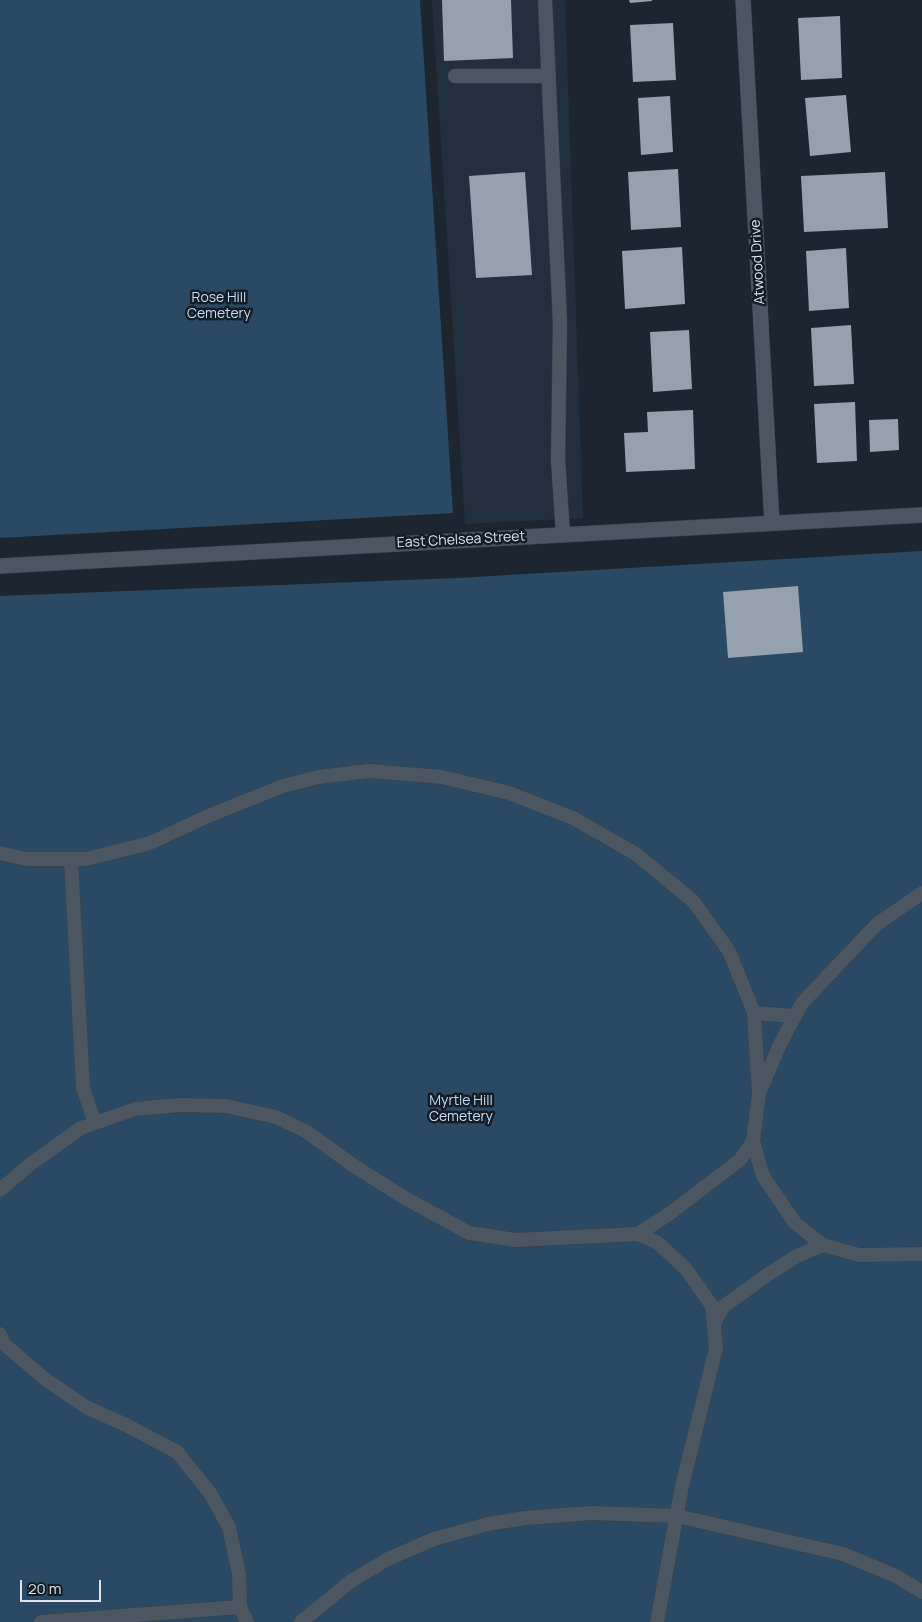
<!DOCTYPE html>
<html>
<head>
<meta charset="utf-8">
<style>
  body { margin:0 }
  #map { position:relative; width:922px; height:1622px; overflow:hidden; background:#1d262f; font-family:Manrope,sans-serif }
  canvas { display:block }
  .scale { position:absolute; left:20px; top:1580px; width:81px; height:22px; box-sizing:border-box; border:2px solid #dde3e9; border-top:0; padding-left:6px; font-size:15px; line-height:18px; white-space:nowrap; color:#dde3e9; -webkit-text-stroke:4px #141d25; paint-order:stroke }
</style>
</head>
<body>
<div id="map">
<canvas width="922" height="1622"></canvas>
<div class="scale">20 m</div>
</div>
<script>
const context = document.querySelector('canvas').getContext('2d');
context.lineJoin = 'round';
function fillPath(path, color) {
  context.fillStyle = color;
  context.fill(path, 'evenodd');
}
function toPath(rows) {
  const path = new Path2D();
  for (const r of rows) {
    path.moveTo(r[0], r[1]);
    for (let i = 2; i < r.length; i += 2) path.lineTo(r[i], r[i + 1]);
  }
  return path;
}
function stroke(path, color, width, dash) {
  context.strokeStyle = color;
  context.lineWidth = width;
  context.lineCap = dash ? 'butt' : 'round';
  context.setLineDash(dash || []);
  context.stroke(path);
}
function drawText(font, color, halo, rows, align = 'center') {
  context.font = font + ' Manrope,sans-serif';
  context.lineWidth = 5;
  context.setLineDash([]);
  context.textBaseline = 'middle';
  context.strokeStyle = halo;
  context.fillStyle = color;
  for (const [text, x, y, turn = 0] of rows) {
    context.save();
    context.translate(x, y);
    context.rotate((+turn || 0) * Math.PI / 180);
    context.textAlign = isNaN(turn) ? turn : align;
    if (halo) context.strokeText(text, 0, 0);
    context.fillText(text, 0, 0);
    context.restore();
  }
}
const built = toPath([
  [432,0,565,0,583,518,465,524]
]);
const green = toPath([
  [0,0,420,0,453,513,0,538],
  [922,551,922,1622,0,1622,0,596,457,578]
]);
const building = toPath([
  [442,0,511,0,513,58,444,61],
  [629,0,652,0,652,1,630,3],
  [840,16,842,78,801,80,798,18],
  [673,23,676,80,633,82,630,25],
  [846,95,851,152,810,156,805,98],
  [670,96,673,152,641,155,638,98],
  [678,169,681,227,631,230,628,172],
  [525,172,532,275,476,278,469,176],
  [885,172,888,228,804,232,801,176],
  [682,247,685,304,625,309,622,251],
  [846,248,849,308,809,311,806,251],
  [851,325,854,384,814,386,811,328],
  [689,330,692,389,653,392,650,332],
  [855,402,857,461,817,463,814,404],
  [693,410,695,469,626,472,624,433,648,432,647,412],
  [898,419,899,450,870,452,869,420],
  [798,586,803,652,728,658,723,592]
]);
const lane = toPath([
  [545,0,560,323,558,460,563,534],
  [455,76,549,76],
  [0,853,26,859,86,859,150,843,208,816,283,786,318,777,369,771,442,777,509,793,573,818,636,854,693,901,729,951,754,1013,759,1094,753,1141,740,1160,669,1214,638,1234,516,1240,469,1233,405,1198,354,1166,307,1132,276,1117,226,1106,180,1105,135,1109,81,1128,32,1163,0,1190],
  [71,859,83,1088,95,1123],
  [754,1013,795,1016],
  [760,1091,780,1044,802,1003,877,924,922,893],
  [753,1141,763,1176,795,1223,823,1245,859,1255,922,1254],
  [638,1234,658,1243,686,1269,712,1306,716,1348,682,1486,657,1622],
  [714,1323,724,1306,767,1275,797,1256,823,1245],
  [0,1334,4,1344,45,1379,86,1407,126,1425,177,1452,210,1493,229,1527,239,1574,240,1607,247,1622],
  [41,1622,240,1607],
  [301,1622,351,1581,388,1559,434,1539,488,1524,525,1518,592,1513,677,1516,843,1554,896,1576,922,1592]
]);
const street = toPath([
  [743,0,772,523],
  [0,566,922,515]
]);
const streetNames = [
  ["Atwood Drive",758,262,-93],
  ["East Chelsea Street",461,540,-3]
];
const parkNames = [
  ["Rose Hill",219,298],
  ["Cemetery",219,314],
  ["Myrtle Hill",461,1101],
  ["Cemetery",461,1117]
];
fillPath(built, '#22303e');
fillPath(green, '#294965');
fillPath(building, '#95a1ad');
stroke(lane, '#3a4249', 15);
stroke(street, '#3a4249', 16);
stroke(lane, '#4b5660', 14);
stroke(street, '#4b5660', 15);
drawText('14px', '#dde3e9', '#141d25', streetNames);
drawText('14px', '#c3dcf4', '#141d25', parkNames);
</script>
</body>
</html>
